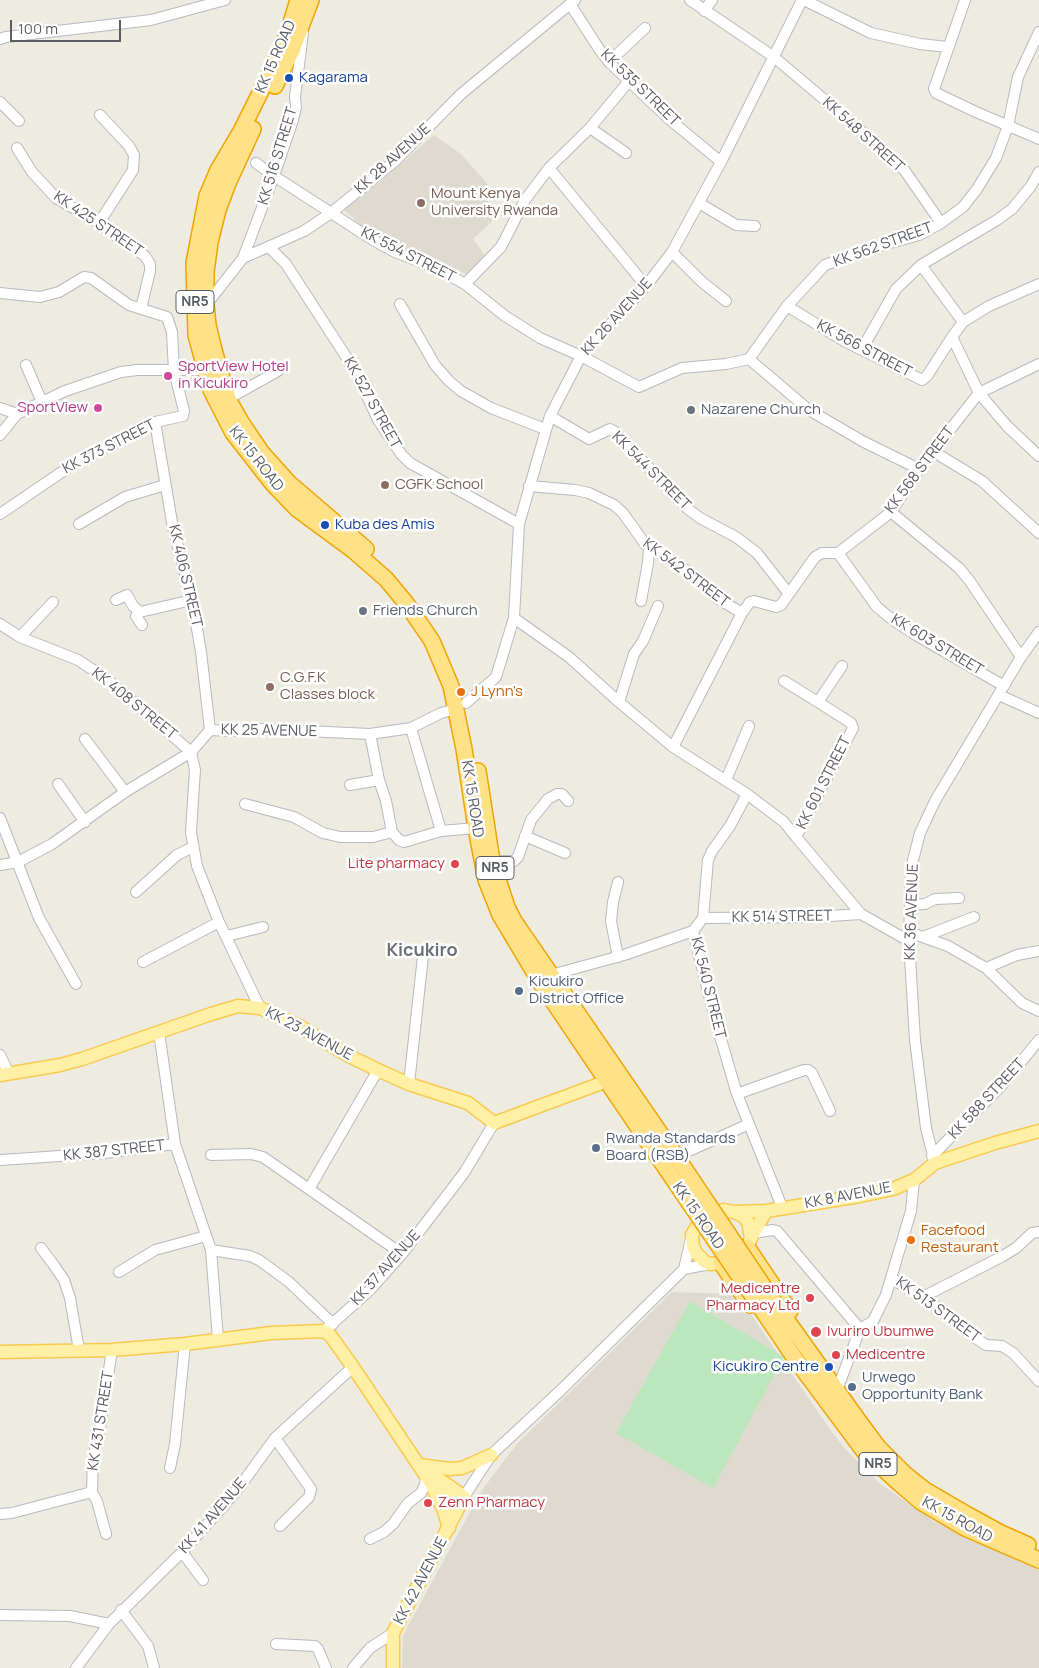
<!DOCTYPE html>
<html>
<head>
<meta charset="utf-8">
<style>
  body { margin:0 }
  #map { position:relative; width:1039px; height:1668px; overflow:hidden; background:#eeebe1; font-family:Manrope,sans-serif }
  canvas { display:block }
  .scale { position:absolute; left:10px; top:20px; width:111px; height:22px; box-sizing:border-box; border:2px solid #5a5e64; border-top:0; padding-left:6px; font-size:15px; line-height:18px; white-space:nowrap; color:#5a5e64; -webkit-text-stroke:4px #fff; paint-order:stroke }
</style>
</head>
<body>
<div id="map">
<canvas width="1039" height="1668"></canvas>
<div class="scale">100 m</div>
</div>
<script>
const context = document.querySelector('canvas').getContext('2d');
context.lineJoin = 'round';
function fillPath(path, color) {
  context.fillStyle = color;
  context.fill(path, 'evenodd');
}
function toPath(rows) {
  const path = new Path2D();
  for (const r of rows) {
    path.moveTo(r[0], r[1]);
    for (let i = 2; i < r.length; i += 2) path.lineTo(r[i], r[i + 1]);
  }
  return path;
}
function stroke(path, color, width, dash) {
  context.strokeStyle = color;
  context.lineWidth = width;
  context.lineCap = dash ? 'butt' : 'round';
  context.setLineDash(dash || []);
  context.stroke(path);
}
function drawText(font, color, halo, rows, align = 'center') {
  context.font = font + ' Manrope,sans-serif';
  context.lineWidth = 5;
  context.setLineDash([]);
  context.textBaseline = 'middle';
  context.strokeStyle = halo;
  context.fillStyle = color;
  for (const [text, x, y, turn = 0] of rows) {
    context.save();
    context.translate(x, y);
    context.rotate((+turn || 0) * Math.PI / 180);
    context.textAlign = isNaN(turn) ? turn : align;
    if (halo) context.strokeText(text, 0, 0);
    context.fillText(text, 0, 0);
    context.restore();
  }
}
const education = toPath([
  [434,135,461,154,491,188,484,197,500,214,473,239,486,257,467,275,430,256,425,258,404,251,368,232,344,210,388,175],
  [672,1292,737,1294,831,1431,848,1452,879,1483,935,1522,1039,1565,1039,1668,402,1668,403,1635,482,1490,516,1445]
]);
const green = toPath([
  [690,1301,784,1357,713,1488,616,1433]
]);
const minor = toPath([
  [690,0,774,57,885,151,905,171,941,223],
  [804,0,871,33,920,44,948,47],
  [965,0,934,89,936,93,976,112,1039,139],
  [570,4,599,49,609,62,669,119,721,162],
  [704,11,712,0],
  [0,39,6,37,151,20,225,0],
  [609,62,645,28],
  [0,102,19,121],
  [590,128,626,153],
  [17,148,32,172,56,198,94,220,145,256,150,264,150,271,141,309],
  [256,163,274,176,373,240,395,252,436,268,465,284,501,247,525,200,549,168,590,128,629,81],
  [549,168,646,286],
  [1039,172,1031,186,1012,209,997,220,921,265,963,322,952,337,979,393,1007,426,1039,456],
  [699,203,736,225,755,226],
  [99,223,133,170,134,155,129,146,100,115],
  [269,247,286,264,356,372,378,420,401,454,410,463,519,524],
  [672,252,702,282,726,301],
  [243,258,274,176,293,120,296,107,295,97,303,33],
  [465,284,505,316,540,338,581,356,639,387,682,368,726,364,749,359,809,410,864,442,919,469],
  [0,293,40,297,59,292,84,277,91,278,129,305,167,317,172,332,174,371,184,411,183,416,155,422,75,463,0,514],
  [400,304,435,365,449,381,461,391,491,408,545,429],
  [206,305,243,258,304,231,331,213,396,160,461,94,575,0],
  [787,306,844,341,922,380,927,376,952,337],
  [963,322,989,306,1039,284],
  [862,349,896,289,921,265],
  [749,359,787,306,825,265,873,248,919,235,941,223,963,207,977,189,996,158,1008,126,1018,77,1039,32],
  [26,365,42,402],
  [228,399,278,371],
  [0,408,17,414,65,391,121,372,137,370,205,370],
  [550,416,589,439,610,429,614,431,688,509,700,518,736,537,757,553,789,594],
  [155,422,173,528,192,600,201,652,210,730],
  [0,435,17,414],
  [934,452,982,481,1039,533],
  [529,486,575,490,589,493,614,505,623,513,645,544,679,565,698,579,717,598,742,613],
  [891,512,959,568,969,580,1021,657],
  [79,524,125,497,165,485],
  [838,553,877,607,889,617,914,634,1004,686],
  [116,600,127,595,133,606,140,612,192,600],
  [641,601,648,563,649,546],
  [138,612,136,616,142,625],
  [514,618,569,657,619,702,673,747,747,794,730,826,712,851,708,860,703,918,693,931,715,1019,737,1094,782,1207],
  [0,624,20,637,78,660,107,679,191,752,195,770,191,832,197,866,219,922,260,1008],
  [20,637,53,602],
  [842,666,818,702,851,723,853,728,796,837,861,914,909,941],
  [784,681,818,702],
  [999,695,1039,713],
  [619,702,634,654,643,641,658,606],
  [466,703,496,677,514,618,519,524,550,416,581,356,646,286,672,252,721,162,802,0],
  [411,728,441,831],
  [370,734,379,780,386,801,392,832,399,840,404,842,441,831,476,828],
  [85,739,125,792],
  [673,747,742,613,750,602,754,601,776,607,781,605,815,557,822,553,838,553,891,512,919,469,979,393,1039,364],
  [726,780,749,726],
  [58,784,85,822],
  [350,785,379,780],
  [747,794,784,822,796,837],
  [245,804,294,817,323,833,340,837,373,837,392,832],
  [0,818,39,918,76,984],
  [525,836,565,853],
  [492,861,514,861,518,857,531,820,548,799,557,794,562,794,568,801],
  [0,865,18,862,52,844,125,792,191,752,210,730,229,731,263,729,370,734,411,728,441,713,456,709],
  [618,882,613,902,611,921,618,957],
  [136,892,177,855,193,847],
  [910,905,925,904,935,899,959,898],
  [703,918,815,917,861,914],
  [909,932,948,946,986,968,1017,955,1039,951],
  [227,936,263,927],
  [923,937,974,917],
  [143,962,219,922],
  [986,968,1022,1003,1039,1011],
  [551,975,624,955,693,931],
  [0,1055,9,1074],
  [409,1084,423,956],
  [737,1094,804,1070,808,1070,812,1073,830,1111],
  [175,1144,211,1250,218,1339],
  [682,1154,749,1124],
  [211,1155,251,1154,263,1157,402,1254],
  [932,1156,1002,1085,1039,1040],
  [0,1160,105,1153,175,1144,159,1032],
  [935,1163,926,1128,915,1040,909,941,911,868,920,833,935,801,1021,657,1039,632],
  [309,1189,378,1070],
  [753,1233,773,1230,777,1231,860,1329,837,1390],
  [41,1248,53,1264,64,1280,70,1298,79,1350],
  [211,1250,250,1256,259,1260,289,1282,333,1324],
  [684,1269,710,1264],
  [119,1272,155,1250,206,1236],
  [891,1278,948,1314,974,1337,986,1345,1002,1346,1013,1353,1039,1381],
  [923,1297,1001,1257,1016,1248,1032,1233,1039,1232],
  [860,1329,873,1321,886,1295,911,1211,914,1180],
  [324,1331,370,1290,402,1254,464,1173,494,1123],
  [275,1438,311,1489,309,1497,280,1526],
  [170,1468,175,1444,185,1344],
  [92,1492,97,1501,106,1534],
  [464,1497,491,1455,561,1390,684,1269,691,1239],
  [0,1514,12,1513,92,1492,93,1459,100,1427,112,1350],
  [370,1539,384,1532,393,1524,408,1503,421,1493,425,1485,426,1476],
  [182,1552,203,1580],
  [121,1610,148,1646,154,1668],
  [0,1615,70,1616,109,1624],
  [276,1644,315,1646,318,1649,326,1668],
  [76,1668,109,1624,182,1552,219,1511,241,1485,275,1438,353,1367],
  [353,1668,370,1648,393,1633]
]);
const major = toPath([
  [0,1075,60,1065,82,1059,211,1014,238,1006,260,1008,299,1026,349,1056,378,1070,409,1084,468,1103,494,1123,599,1084],
  [724,1210,734,1212,743,1216,748,1222,751,1238,749,1243,741,1254,721,1263,710,1264,705,1262,696,1253,693,1246,692,1235,697,1226,703,1220,724,1210],
  [734,1212,766,1211,860,1196,893,1189,914,1180,935,1163,995,1143,1039,1131],
  [751,1238,766,1211],
  [0,1352,112,1350,185,1344,271,1333,324,1331,330,1335,353,1367,430,1482,446,1494,455,1497,464,1497],
  [419,1465,450,1469,462,1468,491,1455],
  [426,1470,463,1496],
  [432,1486,444,1511,449,1528],
  [393,1668,393,1633,464,1497]
]);
const highway = toPath([
  [298,0,287,36,271,71,241,131,218,170,207,196,194,263,196,335,211,390,233,433,272,483,297,509,354,551,386,579,406,603,432,641,451,686,464,749,476,828,486,880,500,915,540,982,667,1170],
  [275,86,292,50,311,0],
  [253,129,228,183,218,210,210,242,206,272,206,305,208,325,214,350,228,399,241,422,262,453,289,483,366,549],
  [478,771,492,861,507,907,514,921,680,1162],
  [747,1247,790,1311],
  [721,1263,750,1305],
  [776,1305,858,1420,878,1447,905,1474,925,1490,968,1515,999,1532,1028,1545],
  [765,1314,796,1360,863,1450,900,1484,921,1502,965,1528,1039,1560]
]);
const highwayBridge = toPath([
  [680,1162,776,1305],
  [667,1170,765,1314]
]);
const markers = [
  [289,78,5,"#1a4fb4"],
  [421,203,5,"#8d6e63"],
  [168,376,5,"#d1479c"],
  [98,408,5,"#d1479c"],
  [691,410,5,"#6b7280"],
  [385,485,5,"#8d6e63"],
  [325,525,5,"#1a4fb4"],
  [363,611,5,"#6b7280"],
  [270,687,5,"#8d6e63"],
  [461,692,5,"#e8710a"],
  [455,864,5,"#e0444e"],
  [519,991,5,"#5c6f8a"],
  [596,1148,5,"#5c6f8a"],
  [911,1240,5,"#e8710a"],
  [810,1298,5,"#e0444e"],
  [816,1332,6,"#e0444e"],
  [836,1355,5,"#e0444e"],
  [829,1367,5,"#1a4fb4"],
  [852,1387,5,"#5c6f8a"],
  [428,1503,5,"#e0444e"]
];
const shields = [
  [195,302,38],
  [495,868,38],
  [878,1464,38]
];
const shieldNames = [
  ["NR5",195,302],
  ["NR5",495,868],
  ["NR5",878,1464]
];
const streetNames = [
  ["KK 15 ROAD",276,57,-66],
  ["KK 535 STREET",640,88,44],
  ["KK 548 STREET",863,135,42],
  ["KK 516 STREET",278,156,-73],
  ["KK 28 AVENUE",393,159,-42],
  ["KK 425 STREET",98,224,34],
  ["KK 562 STREET",883,245,-20],
  ["KK 554 STREET",408,255,27],
  ["KK 26 AVENUE",617,317,-48],
  ["KK 566 STREET",864,349,28],
  ["KK 527 STREET",372,403,61],
  ["KK 373 STREET",109,447,-27],
  ["KK 15 ROAD",256,459,52],
  ["KK 568 STREET",920,470,-53],
  ["KK 544 STREET",651,471,45],
  ["KK 542 STREET",686,573,37],
  ["KK 406 STREET",185,576,77],
  ["KK 603 STREET",937,645,31],
  ["KK 408 STREET",134,704,39],
  ["KK 25 AVENUE",269,731,1],
  ["KK 601 STREET",824,783,-63],
  ["KK 15 ROAD",472,799,81],
  ["KK 36 AVENUE",912,912,-88],
  ["KK 514 STREET",782,917,-1],
  ["KK 540 STREET",708,988,76],
  ["KK 23 AVENUE",309,1034,28],
  ["KK 588 STREET",987,1099,-47],
  ["KK 387 STREET",114,1151,-6],
  ["KK 8 AVENUE",848,1196,-11],
  ["KK 15 ROAD",698,1216,55],
  ["KK 37 AVENUE",386,1268,-48],
  ["KK 513 STREET",938,1310,36],
  ["KK 431 STREET",101,1421,-81],
  ["KK 41 AVENUE",213,1516,-49],
  ["KK 15 ROAD",957,1520,29],
  ["KK 42 AVENUE",421,1581,-62]
];
const transitNames = [
  ["Kagarama",299,78],
  ["Kuba des Amis",335,525],
  ["Kicukiro Centre",819,1367,"right"]
];
const educationNames = [
  ["Mount Kenya",431,194],
  ["University Rwanda",431,211],
  ["CGFK School",395,485],
  ["C.G.F.K",280,678],
  ["Classes block",280,695]
];
const hotelNames = [
  ["SportView Hotel",178,367],
  ["in Kicukiro",178,384],
  ["SportView",88,408,"right"]
];
const worshipNames = [
  ["Nazarene Church",701,410],
  ["Friends Church",373,611]
];
const foodNames = [
  ["J Lynn's",471,692],
  ["Facefood",921,1231],
  ["Restaurant",921,1248]
];
const healthNames = [
  ["Lite pharmacy",445,864,"right"],
  ["Medicentre",800,1289,"right"],
  ["Pharmacy Ltd",800,1306,"right"],
  ["Ivuriro Ubumwe",827,1332],
  ["Medicentre",846,1355],
  ["Zenn Pharmacy",438,1503]
];
const serviceNames = [
  ["Kicukiro",529,982],
  ["District Office",529,999],
  ["Rwanda Standards",606,1139],
  ["Board (RSB)",606,1156],
  ["Urwego",862,1378],
  ["Opportunity Bank",862,1395]
];
const quarterNames = [
  ["Kicukiro",422,951]
];
fillPath(education, '#dedad0');
fillPath(green, '#bce7bc');
stroke(minor, '#b7babf', 12);
stroke(major, '#faca4f', 15);
stroke(highway, '#f0a400', 18);
stroke(minor, '#fff', 10);
stroke(major, '#fff0a6', 12);
stroke(highway, '#ffe188', 15);
stroke(highwayBridge, '#f0a400', 18, []);
stroke(highwayBridge, '#ffe188', 15);
for (const [x, y, r, color] of markers) {
  const dot = new Path2D();
  dot.arc(x, y, r, 0, 2 * Math.PI);
  context.fillStyle = color;
  context.fill(dot);
  stroke(dot, '#fff', 2);
}
for (const [x, y, w] of shields) {
  const box = new Path2D();
  box.roundRect(x - w / 2, y - 11.5, w, 23, 4);
  context.fillStyle = '#fff';
  context.fill(box);
  stroke(box, '#5a5e64', 1);
}
drawText('bold 14px', '#5a5e64', null, shieldNames);
drawText('15px', '#5a5e64', '#fff', streetNames);
drawText('15px', '#164399', '#fff', transitNames, 'left');
drawText('15px', '#785e54', '#fff', educationNames, 'left');
drawText('15px', '#b23c85', '#fff', hotelNames, 'left');
drawText('15px', '#5b616d', '#fff', worshipNames, 'left');
drawText('15px', '#c56008', '#fff', foodNames, 'left');
drawText('15px', '#be3a42', '#fff', healthNames, 'left');
drawText('15px', '#4e5e75', '#fff', serviceNames, 'left');
drawText('bold 18px', '#6b7076', '#fff', quarterNames);
</script>
</body>
</html>
